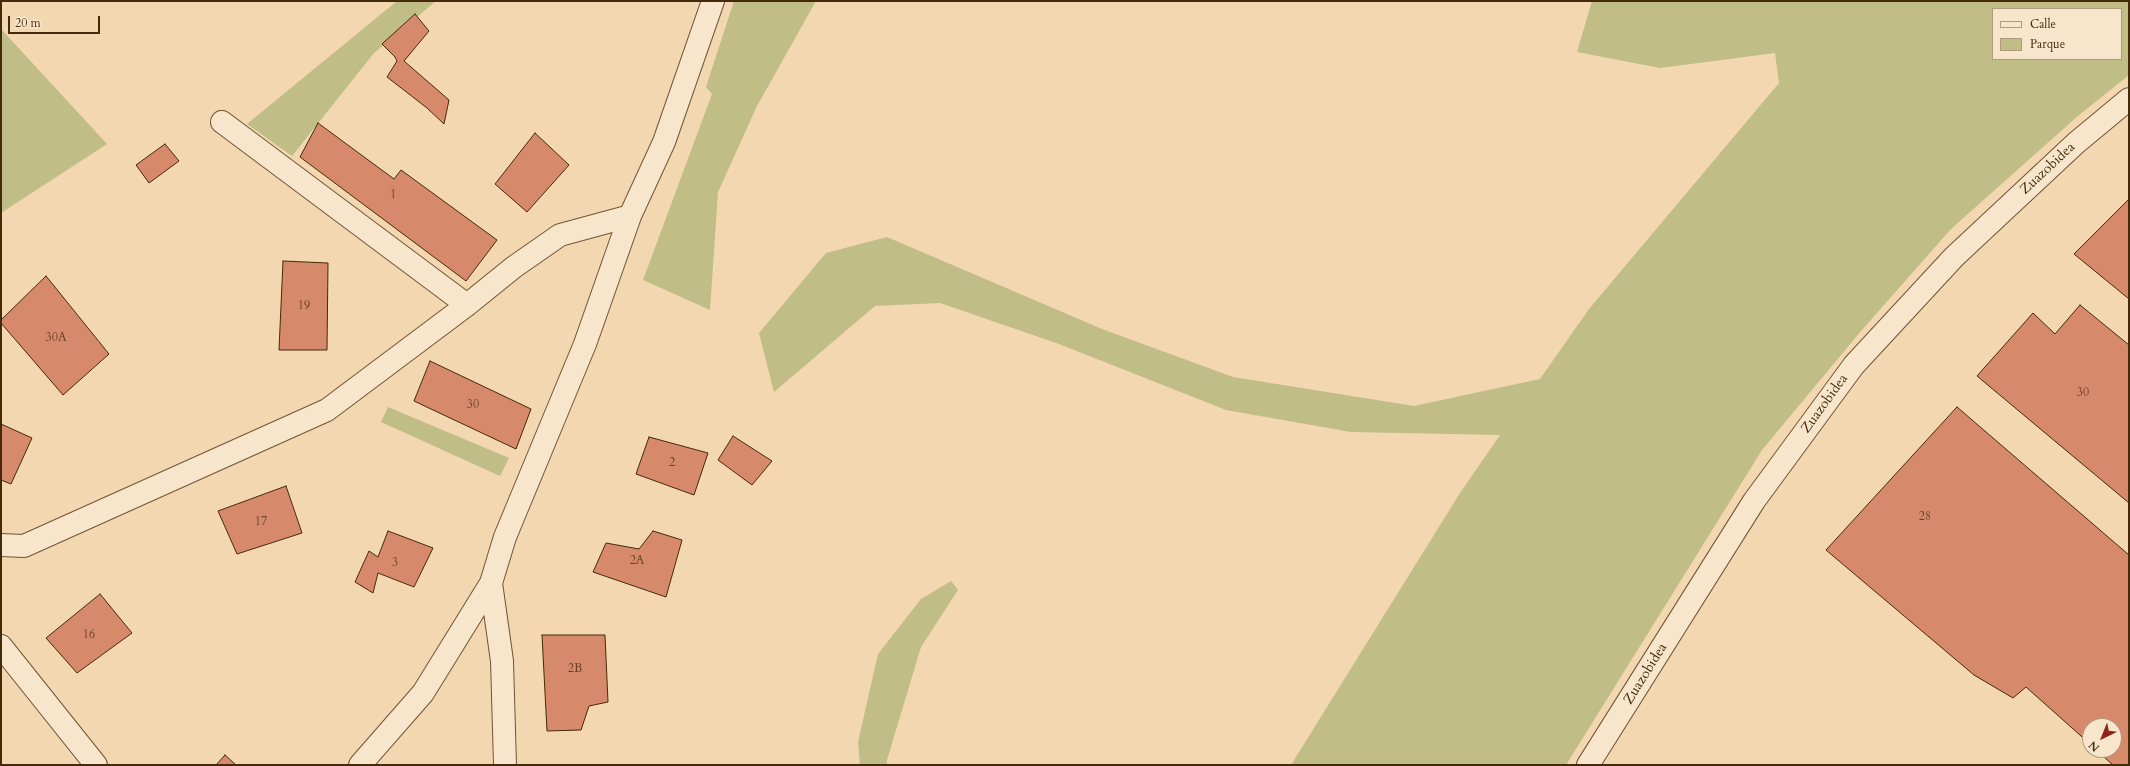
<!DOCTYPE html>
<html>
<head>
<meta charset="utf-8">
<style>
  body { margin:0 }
  #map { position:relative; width:2130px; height:766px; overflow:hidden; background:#f2d7b0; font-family:Cardo,serif }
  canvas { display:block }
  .frame { position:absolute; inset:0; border:2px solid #44290a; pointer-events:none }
  .legend { position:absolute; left:1992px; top:8px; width:130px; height:52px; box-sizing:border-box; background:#f7e5cc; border:1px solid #af9a7e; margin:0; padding:5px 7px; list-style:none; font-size:12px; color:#44290a }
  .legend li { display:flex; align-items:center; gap:8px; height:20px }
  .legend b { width:20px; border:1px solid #af9a7e }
  .north { position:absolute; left:2082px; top:718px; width:40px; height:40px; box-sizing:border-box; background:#f7e5cc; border:1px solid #af9a7e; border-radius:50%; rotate:223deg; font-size:11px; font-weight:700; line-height:16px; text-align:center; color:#44290a }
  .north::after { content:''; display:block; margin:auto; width:14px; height:18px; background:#8f2418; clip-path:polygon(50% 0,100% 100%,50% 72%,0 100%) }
  .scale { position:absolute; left:8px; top:16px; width:92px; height:18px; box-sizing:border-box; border:2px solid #44290a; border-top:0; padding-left:5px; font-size:12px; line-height:14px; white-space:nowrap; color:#44290a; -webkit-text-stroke:3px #f7e5cc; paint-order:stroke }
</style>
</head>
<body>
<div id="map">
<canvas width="2130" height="766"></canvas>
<div class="frame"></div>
<ul class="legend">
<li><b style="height:5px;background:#f7e5cc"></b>Calle</li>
<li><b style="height:11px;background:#c0bd87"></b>Parque</li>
</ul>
<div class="north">N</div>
<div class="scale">20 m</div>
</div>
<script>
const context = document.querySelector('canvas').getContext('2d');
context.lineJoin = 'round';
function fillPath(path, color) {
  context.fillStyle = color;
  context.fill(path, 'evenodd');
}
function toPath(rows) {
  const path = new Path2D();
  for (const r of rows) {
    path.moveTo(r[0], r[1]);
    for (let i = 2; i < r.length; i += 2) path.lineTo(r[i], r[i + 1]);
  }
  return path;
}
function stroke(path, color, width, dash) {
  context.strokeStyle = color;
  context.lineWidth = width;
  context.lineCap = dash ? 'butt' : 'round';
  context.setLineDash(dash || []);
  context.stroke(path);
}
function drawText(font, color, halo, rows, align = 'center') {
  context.font = font + ' Cardo,serif';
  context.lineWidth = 3;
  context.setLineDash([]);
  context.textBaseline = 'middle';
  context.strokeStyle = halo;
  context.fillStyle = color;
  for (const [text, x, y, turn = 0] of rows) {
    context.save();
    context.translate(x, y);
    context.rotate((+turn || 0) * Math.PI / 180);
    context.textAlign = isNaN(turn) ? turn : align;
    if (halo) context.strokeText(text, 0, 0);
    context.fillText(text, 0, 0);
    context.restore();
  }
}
const green = toPath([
  [397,1,436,1,374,53,292,156,247,124],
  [734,1,816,1,757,106,718,192,710,310,643,280,712,94,706,87],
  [1592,1,2129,1,2129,75,2079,115,1951,229,1861,331,1762,450,1566,765,1291,765,1460,493,1500,435,1351,432,1226,410,1059,344,940,303,875,306,774,392,759,333,826,253,887,237,1102,329,1233,377,1414,406,1540,379,1589,309,1779,83,1775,53,1660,68,1577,52],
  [1993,9,2121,9,2121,59,1993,59],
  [1,29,107,144,1,213],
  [388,407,509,458,500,476,381,422],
  [951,581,958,590,921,647,887,760,887,765,860,765,858,742,878,654,921,599]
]);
const building = toPath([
  [415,14,429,31,404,61,449,100,444,124,427,108,387,77,397,61,395,57,382,44,415,14],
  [318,123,394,179,401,170,497,240,466,281,300,157,318,123],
  [535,133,569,165,527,212,495,184,535,133],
  [165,144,179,161,149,183,136,165,165,144],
  [2129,199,2129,299,2074,254,2129,199],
  [283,261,328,263,327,350,279,350,283,261],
  [46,276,109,354,63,395,1,323,1,320,46,276],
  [2080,305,2129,345,2129,503,1977,376,2033,313,2055,334,2080,305],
  [430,361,531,409,516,449,414,401,430,361],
  [1957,407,2129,555,2129,765,2113,765,2096,750,2114,750,2114,726,2090,726,2090,744,2026,687,2013,698,1974,675,1826,550,1957,407],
  [1,424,32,438,11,484,1,480,1,424],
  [733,436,772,461,752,485,718,460,733,436],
  [649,437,708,453,694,495,636,474,649,437],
  [286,486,302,533,237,554,218,511,286,486],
  [388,531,433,548,414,587,378,573,373,593,355,582,369,551,378,557,388,531],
  [653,531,682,540,666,597,593,572,606,543,639,549,653,531],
  [100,594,132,633,77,673,46,638,100,594],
  [542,635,605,635,608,702,589,706,581,730,547,731,542,635],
  [225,755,236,765,216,765,225,755]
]);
const minor = toPath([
  [222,122,467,305],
  [1,545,24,546,327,410,467,305,514,267,560,235,630,216],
  [491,583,502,661,505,765],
  [1,646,96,765],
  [360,765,423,693,491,583,505,537,585,344,630,216,664,142,713,1],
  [1588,765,1754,501,1854,365,1954,257,2076,143,2129,99]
]);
const numberNames = [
  ["1",393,195],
  ["19",304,306],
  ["30A",56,338],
  ["30",2083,393],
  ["30",473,405],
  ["2",672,463],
  ["28",1925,517],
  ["17",261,522],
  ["2A",637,561],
  ["3",395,563],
  ["16",89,635],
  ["2B",575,669]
];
const streetNames = [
  ["Zuazobidea",2048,169,-43],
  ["Zuazobidea",1825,404,-54],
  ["Zuazobidea",1646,674,-58]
];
fillPath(green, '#c0bd87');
fillPath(building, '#d68a6b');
stroke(building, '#44290a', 1);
stroke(minor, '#705434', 24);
stroke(minor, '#f7e5cc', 22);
drawText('12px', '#684122', null, numberNames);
drawText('14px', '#44290a', '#f7e5cc', streetNames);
</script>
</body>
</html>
